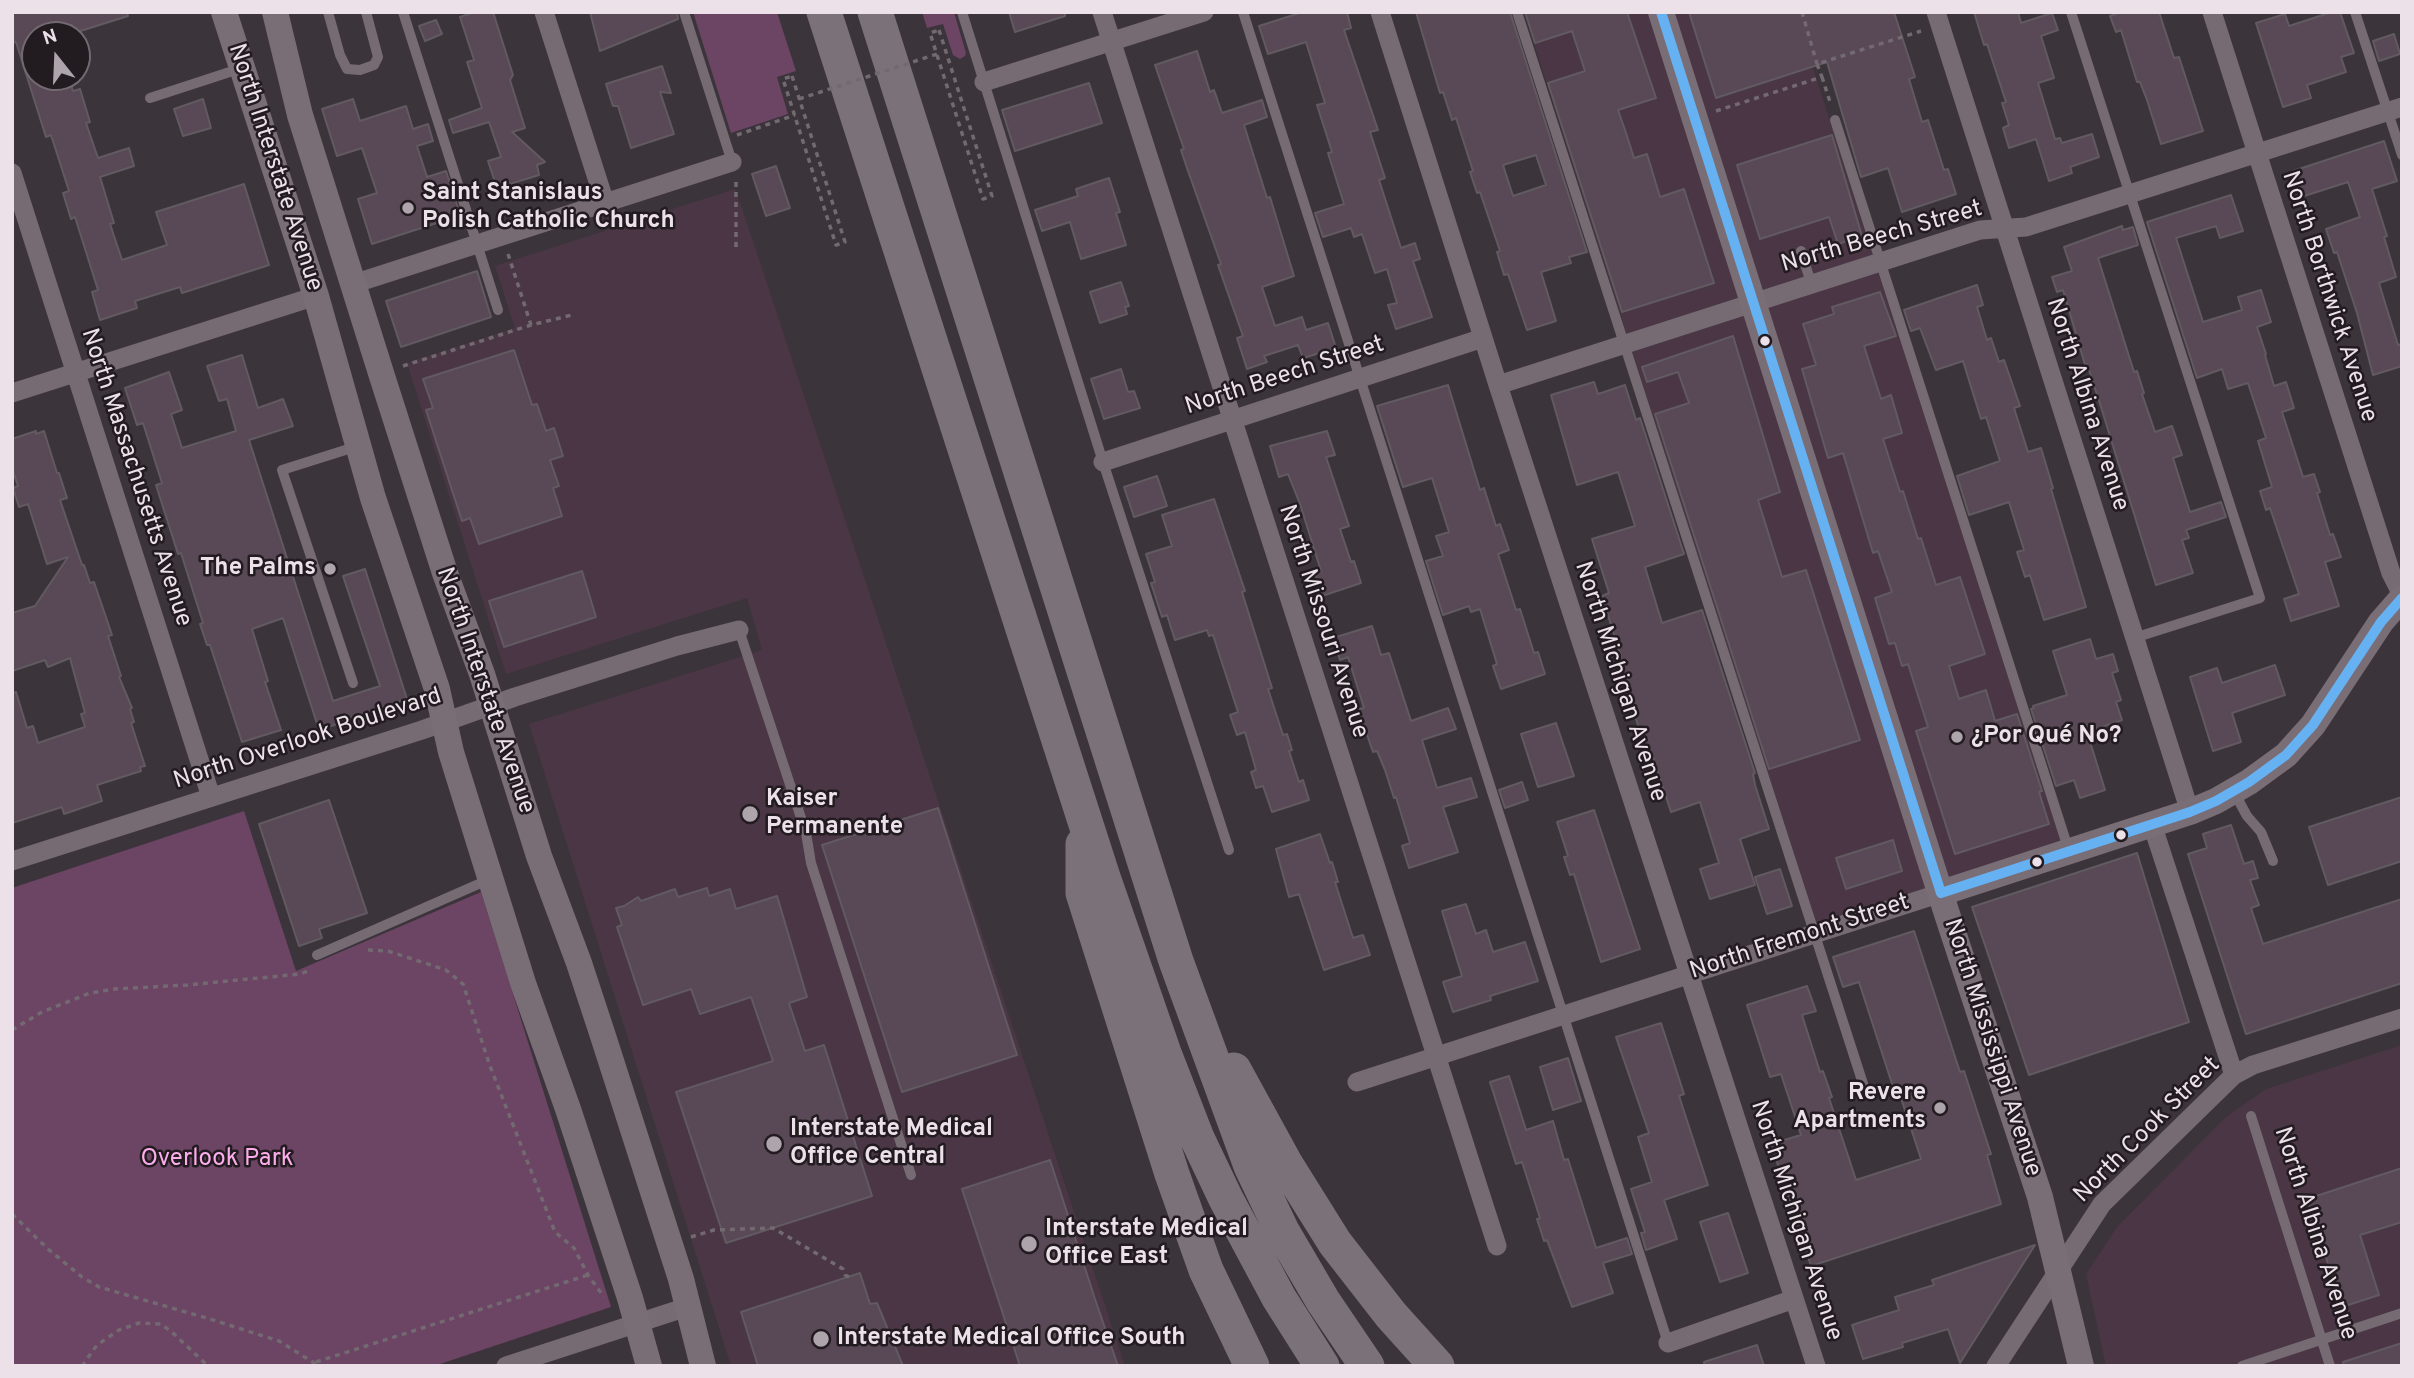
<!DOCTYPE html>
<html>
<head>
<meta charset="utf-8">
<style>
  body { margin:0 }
  #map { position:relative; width:2414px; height:1378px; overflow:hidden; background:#3c343b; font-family:Overpass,sans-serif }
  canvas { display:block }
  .frame { position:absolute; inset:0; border:14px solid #ece1e9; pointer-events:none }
  .north { position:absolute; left:21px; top:21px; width:70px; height:70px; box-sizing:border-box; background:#221b20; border:2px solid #736a70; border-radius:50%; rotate:342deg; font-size:19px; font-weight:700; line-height:28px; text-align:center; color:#ece1e9 }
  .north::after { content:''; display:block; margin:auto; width:24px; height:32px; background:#aea4ac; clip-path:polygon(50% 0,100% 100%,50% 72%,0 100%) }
</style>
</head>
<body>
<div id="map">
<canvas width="2414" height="1378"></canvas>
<div class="frame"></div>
<div class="north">N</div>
</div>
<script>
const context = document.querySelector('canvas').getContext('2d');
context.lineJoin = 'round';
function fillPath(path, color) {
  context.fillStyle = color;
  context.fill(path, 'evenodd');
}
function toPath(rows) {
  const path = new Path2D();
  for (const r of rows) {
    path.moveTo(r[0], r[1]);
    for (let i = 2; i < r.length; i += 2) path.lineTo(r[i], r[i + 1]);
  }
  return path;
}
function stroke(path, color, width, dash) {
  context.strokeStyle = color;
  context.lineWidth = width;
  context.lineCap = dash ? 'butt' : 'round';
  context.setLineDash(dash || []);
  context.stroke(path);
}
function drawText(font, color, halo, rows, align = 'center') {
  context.font = font + ' Overpass,sans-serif';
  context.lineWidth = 5;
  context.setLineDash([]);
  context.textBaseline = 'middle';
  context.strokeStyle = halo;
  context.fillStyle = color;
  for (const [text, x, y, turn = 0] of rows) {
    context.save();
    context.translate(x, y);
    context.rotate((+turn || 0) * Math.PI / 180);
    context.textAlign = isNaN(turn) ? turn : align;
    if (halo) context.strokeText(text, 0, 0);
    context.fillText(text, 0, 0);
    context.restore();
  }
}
const built = toPath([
  [1524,12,1795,12,2063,848,1816,928],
  [735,189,742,208,1125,1366,731,1366,529,724,762,650,747,598,506,674,407,363,515,328,495,266],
  [2402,1045,2402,1366,2106,1366,2086,1274,2117,1227,2226,1117,2266,1089]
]);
const green = toPath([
  [693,12,777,12,796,71,777,77,788,114,731,133],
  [922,12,954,12,966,53,965,56,960,59,953,55,943,24,927,28],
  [244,811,296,971,481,892,611,1307,434,1366,12,1366,12,888]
]);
const building = toPath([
  [12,12,127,12,128,16,74,33,72,25,35,35,35,77,68,77,73,91,80,89,90,122,86,123,98,158,129,148,134,166,100,177,114,223,110,224,122,260,167,245,156,212,244,184,269,265,182,293,180,287,135,301,137,308,100,320,92,292,98,290,75,217,71,219,63,193,69,191,51,135,46,137,16,42,12,43,12,12],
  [475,12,493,12,513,75,510,80,525,128,512,132,545,162,537,165,539,175,497,188,488,161,501,157,489,122,453,133,449,120,482,108,467,62,474,60,460,17,475,12],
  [590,12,677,12,678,19,600,51,590,12],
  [1009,12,1065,12,1065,16,1015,32,1009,12],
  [1303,12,1347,12,1351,28,1344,30,1378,130,1370,132,1385,178,1379,180,1401,248,1415,243,1420,259,1413,261,1432,317,1396,329,1388,305,1397,303,1387,269,1375,273,1362,234,1354,237,1351,228,1323,237,1315,213,1344,204,1328,153,1332,152,1317,105,1325,103,1306,42,1268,54,1259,26,1303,12],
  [1416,12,1510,12,1587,252,1569,257,1571,263,1541,272,1556,321,1527,330,1508,274,1504,275,1497,252,1500,251,1480,192,1477,193,1470,172,1473,171,1456,118,1452,120,1443,92,1440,93,1416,12],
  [1536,155,1546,185,1513,196,1503,165,1536,155],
  [1525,12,1627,12,1656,98,1618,110,1626,133,1634,158,1647,154,1660,197,1684,189,1714,283,1622,312,1548,83,1585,71,1572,31,1535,43,1525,12],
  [1689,12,1894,12,1915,77,1909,79,1922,122,1928,120,1944,170,1948,169,1956,194,1902,212,1888,168,1861,177,1827,62,1716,98,1689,12],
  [1974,12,2018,12,2021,23,2052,13,2058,30,2041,36,2054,78,2038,83,2055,139,2060,138,2062,143,2092,134,2099,157,2070,167,2072,173,2049,181,2036,139,2009,148,2003,128,2009,125,2002,103,2006,102,1987,44,1984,45,1974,12],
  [2121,12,2159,12,2174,58,2179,57,2203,131,2161,144,2147,100,2140,82,2137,82,2121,30,2116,32,2110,16,2121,12],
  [2332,12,2340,12,2354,53,2341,57,2346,72,2307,85,2311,98,2283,107,2256,23,2285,14,2289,26,2332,12],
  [436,20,442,34,425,41,419,26,436,20],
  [2394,34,2400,54,2379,61,2373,41,2394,34],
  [1197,51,1210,92,1214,90,1222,113,1262,100,1267,117,1244,125,1267,198,1270,197,1294,276,1262,287,1275,326,1302,317,1306,330,1328,323,1336,348,1303,358,1298,345,1264,356,1267,362,1247,369,1237,338,1243,336,1218,265,1221,264,1187,168,1181,150,1184,149,1155,65,1197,51],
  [662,66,671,93,660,92,674,134,631,148,618,106,613,106,606,84,662,66],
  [1089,83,1102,123,1015,151,1002,110,1089,83],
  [203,99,211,128,183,136,174,109,203,99],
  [353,99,360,121,406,106,413,129,428,124,433,141,417,146,427,177,446,171,458,208,450,210,452,218,372,244,358,199,377,193,362,148,337,156,322,109,353,99],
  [1832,135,1862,236,1838,244,1829,217,1760,239,1737,165,1832,135],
  [2384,141,2397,181,2372,189,2387,236,2384,237,2396,277,2379,283,2398,345,2402,344,2402,366,2373,375,2357,313,2337,252,2334,253,2326,229,2360,217,2348,182,2301,197,2293,171,2384,141],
  [776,166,790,208,766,216,752,174,776,166],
  [1109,178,1120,212,1116,213,1126,245,1081,259,1070,222,1042,231,1035,210,1078,196,1076,189,1109,178],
  [2231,195,2243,231,2220,238,2216,226,2176,238,2203,322,2242,310,2238,297,2261,290,2271,322,2257,327,2266,354,2265,355,2274,386,2286,382,2294,408,2282,412,2303,477,2314,474,2320,492,2317,493,2330,535,2333,534,2341,557,2325,562,2339,606,2291,621,2284,599,2299,594,2270,508,2266,510,2260,491,2272,487,2258,441,2266,438,2248,383,2228,389,2222,369,2197,378,2147,222,2231,195],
  [2122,226,2123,230,2133,227,2138,245,2098,258,2134,372,2137,371,2144,393,2142,394,2155,432,2172,426,2182,455,2173,458,2190,512,2221,502,2226,517,2186,530,2189,538,2182,540,2193,573,2156,585,2101,407,2087,364,2085,365,2063,290,2057,292,2052,277,2072,271,2064,247,2122,226],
  [477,271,491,317,401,347,386,301,477,271],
  [1121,282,1129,306,1125,307,1127,314,1100,323,1090,292,1121,282],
  [1977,285,1983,305,1977,307,1987,340,1991,338,1999,362,2004,360,2020,406,2014,408,2028,452,2041,448,2053,488,2051,489,2086,607,2044,620,2030,575,2025,577,2017,552,2024,550,2009,502,1969,515,1957,476,2000,461,1986,417,1981,419,1963,361,1936,370,1920,328,1911,331,1904,310,1977,285],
  [1880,292,1896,336,1864,346,1881,399,1891,395,1902,433,1883,439,1900,492,1903,491,1918,539,1921,538,1936,585,1960,577,1985,654,1949,666,1959,699,1986,690,1995,721,2017,714,2042,791,2039,792,2049,824,1955,854,1916,731,1928,727,1908,664,1902,666,1895,643,1889,644,1875,598,1892,592,1878,551,1873,553,1843,453,1828,458,1802,369,1816,365,1803,324,1834,314,1832,307,1880,292],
  [1733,336,1780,492,1758,500,1782,577,1806,570,1860,740,1769,769,1655,414,1689,403,1678,372,1647,382,1642,367,1733,336],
  [514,350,532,405,537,404,546,431,554,428,563,456,550,460,559,486,553,488,562,516,479,544,470,518,462,521,426,410,433,408,423,379,514,350],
  [242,355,258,408,283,399,293,426,249,440,333,701,380,686,343,576,365,569,407,699,339,721,340,723,319,730,283,618,252,629,268,681,265,682,281,730,242,742,210,645,207,645,200,624,203,623,181,553,178,554,156,485,162,483,143,423,137,425,125,388,169,372,182,410,171,414,182,448,236,431,227,399,219,401,207,366,242,355],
  [1121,369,1128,392,1134,391,1140,408,1104,419,1091,379,1121,369],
  [1594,382,1598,394,1625,385,1636,420,1640,418,1684,554,1645,567,1662,623,1702,610,1755,773,1753,774,1755,785,1769,829,1740,839,1755,885,1710,899,1700,869,1719,863,1700,802,1671,812,1652,754,1648,756,1623,679,1616,658,1621,657,1602,596,1609,593,1592,539,1635,526,1618,472,1577,485,1551,395,1594,382],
  [1448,385,1480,490,1484,488,1496,526,1500,524,1509,550,1498,554,1516,610,1520,609,1534,653,1538,652,1545,674,1501,689,1493,666,1497,664,1480,609,1471,612,1469,606,1443,615,1426,561,1443,556,1436,536,1449,532,1432,478,1403,487,1377,406,1448,385],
  [36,431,36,434,44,431,57,473,59,473,67,498,60,500,82,565,84,565,90,583,94,582,112,635,108,636,121,676,119,677,132,708,130,709,134,722,131,723,145,766,140,767,141,771,97,785,102,801,64,814,62,807,12,823,12,693,16,692,27,728,33,726,38,743,85,727,81,714,85,713,70,658,48,667,45,660,12,671,12,613,35,606,68,557,47,564,28,504,19,507,13,488,18,486,12,468,12,439,36,431],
  [1327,431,1335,455,1326,457,1349,526,1340,529,1351,562,1354,561,1361,583,1322,596,1315,573,1321,571,1300,504,1288,474,1279,477,1270,446,1327,431],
  [1157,476,1167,506,1134,517,1124,487,1157,476],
  [1214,499,1245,591,1242,592,1272,688,1268,689,1283,735,1287,734,1292,750,1289,751,1299,782,1303,780,1309,800,1272,812,1263,786,1256,788,1251,772,1256,770,1245,732,1237,735,1230,715,1238,712,1213,635,1209,636,1207,630,1175,640,1167,615,1162,617,1151,583,1155,582,1146,554,1172,546,1162,515,1214,499],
  [582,571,596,617,504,647,489,601,582,571],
  [1372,626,1381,655,1389,653,1411,721,1448,708,1456,729,1422,740,1437,788,1471,778,1477,797,1443,807,1458,852,1409,868,1402,846,1410,843,1396,797,1394,798,1385,770,1377,751,1373,752,1365,729,1359,709,1364,708,1348,657,1340,660,1333,638,1372,626],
  [2090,639,2096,659,2113,654,2118,671,2112,673,2121,700,2116,702,2122,720,2087,732,2105,790,2080,798,2074,780,2056,786,2031,709,2034,708,2033,706,2067,695,2053,651,2090,639],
  [2275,665,2285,695,2232,713,2241,742,2213,751,2190,677,2217,668,2222,683,2275,665],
  [1556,723,1574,776,1538,787,1521,734,1556,723],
  [1522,782,1528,800,1505,808,1499,790,1522,782],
  [2402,797,2402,861,2328,885,2309,827,2402,797],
  [329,800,367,913,319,929,322,938,299,946,259,824,329,800],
  [938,808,1017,1055,902,1092,822,845,938,808],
  [1594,810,1640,949,1601,962,1574,874,1570,875,1564,857,1568,856,1557,822,1594,810],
  [2231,825,2244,864,2253,861,2258,878,2250,880,2259,905,2251,908,2263,944,2402,899,2402,983,2246,1034,2188,854,2207,848,2203,834,2231,825],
  [1320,834,1330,863,1332,862,1338,882,1335,882,1353,938,1363,935,1370,955,1324,970,1299,894,1289,897,1276,849,1320,834],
  [1893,840,1902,871,1846,889,1836,858,1893,840],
  [2137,853,2189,1022,2029,1075,1972,907,2137,853],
  [1780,869,1792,906,1767,914,1755,877,1780,869],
  [707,888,709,896,730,889,736,909,777,896,807,997,789,1003,805,1051,824,1045,872,1196,726,1243,676,1092,773,1061,751,997,700,1014,691,989,643,1005,617,927,622,925,616,908,624,906,638,897,641,901,675,889,678,897,707,888],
  [1466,904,1476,934,1486,930,1493,952,1525,942,1538,981,1490,996,1491,1000,1453,1012,1443,982,1462,976,1442,911,1466,904],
  [1914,931,1960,1072,1964,1071,1991,1154,1987,1155,2001,1204,1811,1266,1771,1144,1801,1135,1781,1074,1770,1077,1747,1005,1807,986,1816,1011,1802,1015,1820,1072,1823,1071,1832,1097,1829,1098,1856,1180,1921,1159,1899,1092,1895,1093,1859,982,1843,987,1833,957,1914,931],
  [1661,1023,1684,1094,1679,1096,1708,1185,1664,1200,1677,1239,1646,1250,1641,1233,1645,1232,1631,1189,1652,1182,1638,1137,1649,1133,1616,1037,1661,1023],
  [1568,1058,1581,1101,1553,1110,1540,1067,1568,1058],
  [1509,1076,1526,1130,1553,1121,1564,1160,1568,1159,1596,1248,1627,1238,1632,1254,1603,1263,1613,1293,1572,1307,1547,1240,1544,1241,1537,1219,1540,1218,1522,1162,1516,1164,1490,1082,1509,1076],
  [1050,1160,1095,1299,1118,1366,1020,1366,962,1189,1050,1160],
  [2402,1168,2402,1222,2360,1235,2379,1295,2342,1307,2307,1199,2402,1168],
  [1728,1213,1748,1273,1720,1282,1700,1222,1728,1213],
  [2035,1245,1960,1363,1948,1329,1902,1343,1903,1347,1863,1359,1852,1325,1899,1310,1895,1297,1934,1285,1932,1280,2035,1245],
  [860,1273,870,1304,877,1303,903,1366,758,1366,741,1312,860,1273],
  [2402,1343,2402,1366,2344,1366,2343,1362,2402,1343],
  [1757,1345,1764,1366,1705,1366,1704,1362,1757,1345]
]);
const path = toPath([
  [1802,12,1817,64],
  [939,30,992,196,983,199,930,33,939,30],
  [792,76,845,242,836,245,783,79,792,76],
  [1822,77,1831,105],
  [1716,111,1822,77,1817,64,1921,31],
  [737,135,795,115],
  [736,182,736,251],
  [508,254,531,325],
  [403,366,531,325,572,315],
  [368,950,388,951,446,970,463,984,490,1066,555,1232,574,1248,588,1275,604,1297],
  [12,1030,42,1012,90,993,115,989,187,985,300,974,311,970],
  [12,1214,48,1249,82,1277,99,1287,210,1319,279,1341,319,1366],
  [691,1237,714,1230,773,1228,843,1269,845,1275,849,1277],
  [316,1362,588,1275],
  [82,1366,97,1345,119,1330,139,1323,161,1324,174,1334,208,1366]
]);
const lane = toPath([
  [328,12,340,55,347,69,360,70,374,65,378,57,366,12],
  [403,12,498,310],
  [684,12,732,162],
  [962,12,1103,462,1229,850],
  [1243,12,1668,1343],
  [1517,12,1866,1093],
  [2071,12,2260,598,2134,638],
  [2355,12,2402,155],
  [150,98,242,68],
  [1835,120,2069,851],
  [1801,251,1811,283],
  [739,630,806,833,811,863,911,1175],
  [353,683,282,470,358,446],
  [2234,792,2247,816,2261,832,2273,861],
  [317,955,490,879],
  [2251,1116,2330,1366],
  [2242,1366,2402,1313]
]);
const street = toPath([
  [544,12,605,203],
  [1102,12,1497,1246],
  [1380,12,1498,385,1816,1366],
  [1936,12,2190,812],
  [2212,12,2391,573,2402,595],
  [984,82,1204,12],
  [12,173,211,797],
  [353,284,732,162],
  [1498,385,1980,230,2026,227,2402,107],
  [12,393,316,296],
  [1103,462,1483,338],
  [2152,824,2234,1075],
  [12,861,422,730,515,697,677,646,739,630],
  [1357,1082,1941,893],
  [1668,1343,1794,1299],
  [506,1366,687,1307],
  [1996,1366,2102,1204,2234,1075,2253,1065,2402,1018]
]);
const secondary = toPath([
  [224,12,316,296,373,498,437,689,451,752,523,983,568,1109,630,1298,649,1366],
  [275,12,300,115,381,373,445,573,482,674,539,856,579,963,603,1036,681,1279,703,1366],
  [1661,12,1947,914,2040,1197,2081,1366],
  [1941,893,2190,812,2216,801,2249,782,2286,755,2313,725,2381,622,2402,598]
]);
const highway = toPath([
  [824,12,1103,877,1164,1053,1197,1138,1226,1199,1279,1298,1322,1366],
  [875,12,1176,961,1251,1166,1282,1231,1323,1301,1367,1366],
  [1083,844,1083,893,1172,1174,1206,1270,1252,1366],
  [1234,1070,1285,1163,1335,1243,1391,1315,1437,1366]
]);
const pathBridge = toPath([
  [799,99,937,54]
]);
const bus1 = toPath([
  [1661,12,1941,893],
  [1941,893,2190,812,2216,801,2249,782,2286,755,2313,725,2381,622,2402,598]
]);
const markers = [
  [408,208,7,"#aea4ac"],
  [1765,341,6,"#ece1e9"],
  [330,569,7,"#aea4ac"],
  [1957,737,7,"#aea4ac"],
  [750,814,9,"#aea4ac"],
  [2121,835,6,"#ece1e9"],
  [2037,862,6,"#ece1e9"],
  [1940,1108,7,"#aea4ac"],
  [774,1144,9,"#aea4ac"],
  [1029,1244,9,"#aea4ac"],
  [821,1339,9,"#aea4ac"]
];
const streetNames = [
  ["North Interstate Avenue",274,168,72],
  ["North Beech Street",1882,238,-16],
  ["North Borthwick Avenue",2328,297,72],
  ["North Beech Street",1285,377,-18],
  ["North Albina Avenue",2086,405,72],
  ["North Massachusetts Avenue",135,478,72],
  ["North Missouri Avenue",1322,622,72],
  ["North Michigan Avenue",1619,682,72],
  ["North Interstate Avenue",484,691,71],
  ["North Overlook Boulevard",308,740,-18],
  ["North Fremont Street",1800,938,-18],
  ["North Mississippi Avenue",1991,1048,72],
  ["North Cook Street",2148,1131,-45],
  ["North Michigan Avenue",1795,1221,72],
  ["North Albina Avenue",2314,1234,72]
];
const poiNames = [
  ["Saint Stanislaus",422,194],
  ["Polish Catholic Church",422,222],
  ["The Palms",316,569,"right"],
  ["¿Por Qué No?",1971,737],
  ["Kaiser",766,800],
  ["Permanente",766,828],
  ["Revere",1926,1094,"right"],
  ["Apartments",1926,1122,"right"],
  ["Interstate Medical",790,1130],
  ["Office Central",790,1158],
  ["Interstate Medical",1045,1230],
  ["Office East",1045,1258],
  ["Interstate Medical Office South",837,1339]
];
const parkNames = [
  ["Overlook Park",217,1160]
];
fillPath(built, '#4a3645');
fillPath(green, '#6c4464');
fillPath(building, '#594856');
stroke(building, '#615a60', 2);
stroke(path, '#736a71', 3.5, [5, 5]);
stroke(lane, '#766b73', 10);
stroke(street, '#766b73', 19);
stroke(secondary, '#796d76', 26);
stroke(highway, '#7b7279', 35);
stroke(pathBridge, '#736a71', 3.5, [5, 5]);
stroke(bus1, '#66b1f2', 10);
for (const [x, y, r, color] of markers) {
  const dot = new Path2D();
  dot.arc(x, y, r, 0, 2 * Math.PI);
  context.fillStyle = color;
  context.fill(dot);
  stroke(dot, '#221b20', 2.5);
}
drawText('24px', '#ece1e9', '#221b20', streetNames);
drawText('bold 24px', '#ece1e9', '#221b20', poiNames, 'left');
drawText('24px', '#fdadec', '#221b20', parkNames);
</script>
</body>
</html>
